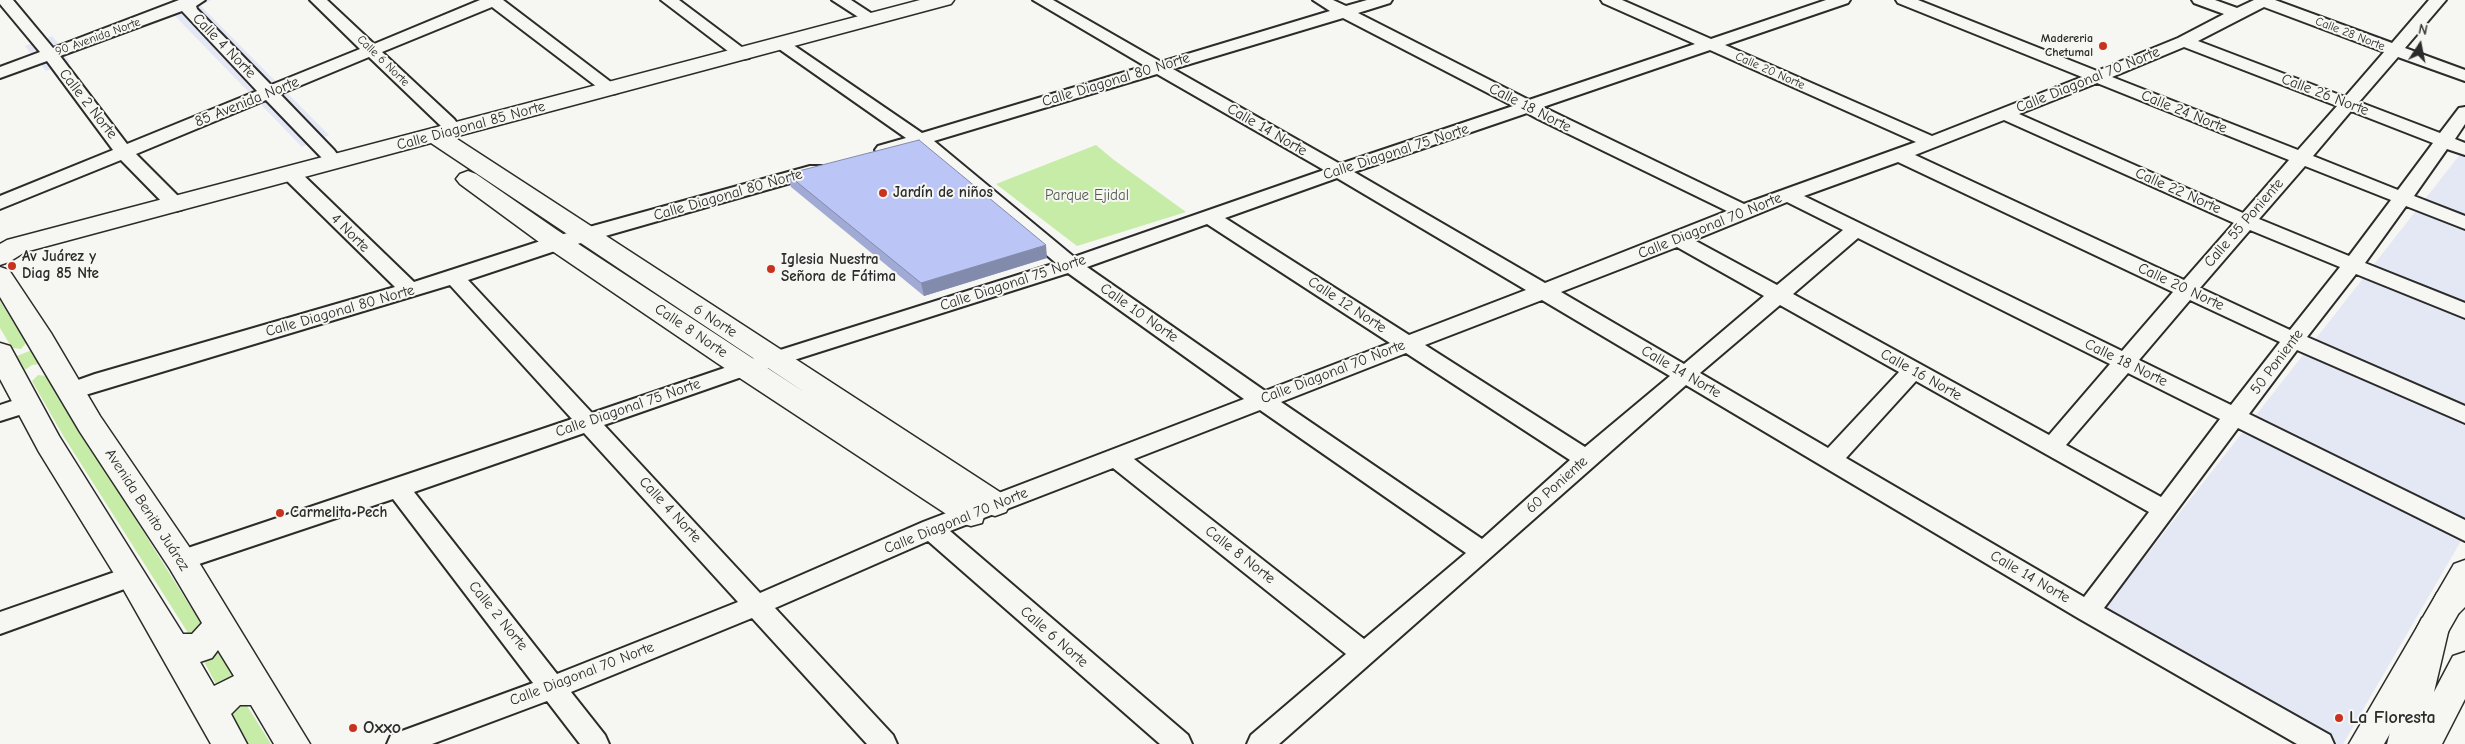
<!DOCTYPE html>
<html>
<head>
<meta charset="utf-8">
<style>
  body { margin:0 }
  #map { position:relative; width:2465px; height:744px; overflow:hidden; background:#f6f6f2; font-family:"Comic Neue",sans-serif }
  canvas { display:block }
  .north { position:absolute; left:2395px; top:20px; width:50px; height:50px; -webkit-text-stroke:4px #f6f6f2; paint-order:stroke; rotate:11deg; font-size:14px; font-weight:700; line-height:20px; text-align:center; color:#2b2b2b }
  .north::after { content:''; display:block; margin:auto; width:18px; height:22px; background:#2b2b2b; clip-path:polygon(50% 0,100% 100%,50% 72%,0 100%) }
</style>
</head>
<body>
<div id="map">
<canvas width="2465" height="744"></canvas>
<div class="north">N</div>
</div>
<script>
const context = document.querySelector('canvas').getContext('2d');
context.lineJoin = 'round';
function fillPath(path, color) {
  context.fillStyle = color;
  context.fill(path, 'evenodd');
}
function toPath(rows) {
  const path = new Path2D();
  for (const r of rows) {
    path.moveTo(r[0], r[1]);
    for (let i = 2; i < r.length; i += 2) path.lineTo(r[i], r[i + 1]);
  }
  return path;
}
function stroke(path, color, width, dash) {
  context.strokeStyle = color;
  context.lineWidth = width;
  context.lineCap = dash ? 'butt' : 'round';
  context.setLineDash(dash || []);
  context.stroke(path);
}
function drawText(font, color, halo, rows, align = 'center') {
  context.font = font + ' "Comic Neue",sans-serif';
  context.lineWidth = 4;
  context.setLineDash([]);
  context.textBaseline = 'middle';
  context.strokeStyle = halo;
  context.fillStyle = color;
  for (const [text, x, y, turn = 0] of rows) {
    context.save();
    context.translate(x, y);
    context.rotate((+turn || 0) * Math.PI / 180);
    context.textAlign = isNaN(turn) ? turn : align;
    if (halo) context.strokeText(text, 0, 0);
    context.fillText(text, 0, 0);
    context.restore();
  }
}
const built = toPath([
  [179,0,212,0,200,5,329,135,302,147,174,15,65,56,70,62,46,71,40,64,0,79,0,66,31,54,25,46,52,36,59,44],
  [2465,148,2465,534,2343,744,2321,744,2098,617]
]);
const green = toPath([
  [1096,145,1114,160,1186,212,1077,246,996,184],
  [0,301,26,343,21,349,12,348,0,328],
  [32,350,41,364,32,365,25,370,17,356],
  [38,375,46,376,203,627,190,636,64,437,32,381],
  [213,644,233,677,217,686,199,652],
  [244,701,271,744,248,744,227,707]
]);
const street = toPath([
  [0,0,13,0,53,48,179,0,205,0,196,6,197,9,271,85,360,49,310,0,327,0,374,44,480,0,503,0,620,89,617,93,611,94,605,93,492,7,382,52,454,119,457,123,454,127,442,127,369,57,280,94,334,150,337,154,334,158,322,158,266,100,136,154,183,201,185,205,183,209,176,211,169,209,121,160,0,209,0,196,113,150,47,61,0,78,0,67,40,52,0,4,0,0],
  [182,11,257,91,127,144,60,56,182,11],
  [661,0,679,0,751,54,749,58,743,59,737,58,661,0],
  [832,0,851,0,880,19,878,22,866,22,832,0],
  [1033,0,1053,0,1161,62,1330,11,1313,0,1333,0,1346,6,1367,0,1392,0,1390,3,1358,13,1529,100,1695,44,1603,3,1601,0,1622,0,1711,39,1826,0,1850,0,1848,3,1725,45,1932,136,2082,77,1898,3,1896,0,1918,0,2097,71,2178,38,2224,14,2194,3,2192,0,2215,0,2237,8,2254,0,2275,0,2392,43,2429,0,2446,0,2405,48,2465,70,2465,81,2398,57,2359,102,2440,133,2459,108,2465,107,2465,124,2455,139,2465,143,2465,155,2447,149,2414,196,2465,216,2465,229,2406,206,2365,263,2465,303,2465,318,2356,274,2307,337,2465,406,2465,423,2297,350,2249,414,2465,520,2465,541,2238,428,2104,608,2330,735,2334,744,2297,744,2078,618,1686,385,1279,744,1247,744,1251,735,1346,654,1113,468,950,531,1188,735,1192,744,1160,744,928,541,775,608,893,735,897,744,867,744,752,618,571,692,605,735,609,744,580,744,547,701,432,744,387,744,391,735,533,683,393,499,181,570,173,567,169,560,173,553,572,419,450,285,72,399,64,397,61,391,64,385,95,374,395,287,284,178,282,174,284,170,291,168,298,170,414,282,553,237,810,166,822,166,825,170,822,174,567,247,468,280,592,413,739,363,1056,263,918,146,884,156,878,154,875,150,878,146,906,138,772,44,774,40,780,39,786,40,922,133,1145,66,1033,0],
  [2264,7,2384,52,2345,97,2198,41,2264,7],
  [1343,18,1513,106,1340,164,1173,69,1343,18],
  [2184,47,2337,106,2298,150,2112,77,2184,47],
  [1710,50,1916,142,1744,204,1543,107,1710,50],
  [1157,74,1324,170,1074,257,934,141,1157,74],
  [2097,83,2289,160,2243,213,2019,114,2097,83],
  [2351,111,2433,143,2398,190,2313,156,2351,111],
  [1527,113,1538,119,1727,211,1545,283,1354,172,1527,113],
  [2004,120,2234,223,2184,280,1915,155,2004,120],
  [1898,162,2173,292,2122,351,1804,196,1898,162],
  [2305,166,2391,200,2349,256,2259,219,2305,166],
  [1337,178,1526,290,1409,335,1225,218,1337,178],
  [1787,202,1843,230,1777,285,1694,240,1787,202],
  [1207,224,1390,343,1265,391,1087,267,1207,224],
  [2250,230,2340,267,2290,330,2200,288,2250,230],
  [1858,238,2110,364,2049,435,1793,294,1858,238],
  [1677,247,1764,296,1684,364,1561,292,1677,247],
  [1068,273,1244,399,923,522,760,593,604,425,753,373,1068,273],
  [1542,300,1670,376,1585,447,1425,345,1542,300],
  [2190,300,2280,342,2231,405,2139,360,2190,300],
  [1780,305,1899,372,1828,448,1700,373,1780,305],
  [1406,353,1570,460,1482,539,1281,402,1406,353],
  [2128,373,2220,419,2161,497,2066,445,2128,373],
  [1916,381,2149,512,2084,597,1846,458,1916,381],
  [1260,410,1466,553,1364,639,1134,459,1260,410],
  [584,433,738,602,557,674,414,492,584,433],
  [27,396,35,398,38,404,35,410,0,421,0,405,27,396],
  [132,566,141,569,144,576,141,583,0,634,0,612,132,566]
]);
const secondary = toPath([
  [920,0,954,0,951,4,454,137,1006,496,1010,504,1006,512,995,516,985,513,982,523,971,526,960,523,717,363,539,242,460,184,456,179,460,174,468,171,476,174,557,230,804,392,431,143,25,252,9,262,0,265,0,244,7,240,920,0],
  [0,267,9,270,51,333,100,416,192,551,310,744,274,744,251,705,240,705,231,714,247,744,211,744,121,585,39,452,0,379,0,343,10,346,59,436,183,634,192,634,202,623,170,569,80,432,0,297,0,267],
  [218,650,234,676,214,686,200,662,212,658,218,650],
  [2465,560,2465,602,2384,744,2349,744,2454,564,2465,560]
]);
const highway = toPath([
  [2465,574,2465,607,2459,613,2448,616,2437,613,2432,603,2437,593,2454,578,2465,574],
  [2433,614,2444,618,2449,628,2434,692,2453,656,2465,652,2465,699,2442,744,2387,744,2417,628,2422,618,2433,614]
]);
const wall = toPath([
  [787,174,1047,258,924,296,791,187]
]);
const shadedWall = toPath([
  [1046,245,1047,258,924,296,921,283]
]);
const building = toPath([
  [919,140,1046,245,921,283,787,174,919,140]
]);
const markers = [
  [2103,46,5,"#c8321e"],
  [883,193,5,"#c8321e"],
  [12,266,5,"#c8321e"],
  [771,269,5,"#c8321e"],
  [280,513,5,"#c8321e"],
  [2339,718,5,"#c8321e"],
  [353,728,5,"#c8321e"]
];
const farStreetnames = [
  ["Calle 28 Norte",2350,34,21],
  ["90 Avenida Norte",98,37,-20],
  ["Calle 6 Norte",383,61,44],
  ["Calle 20 Norte",1770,71,24]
];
const farPoinames = [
  ["Madereria",2093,39],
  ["Chetumal",2093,53]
];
const streetNames = [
  ["Calle 4 Norte",224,46,46],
  ["Calle Diagonal 80 Norte",1116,80,-17],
  ["Calle Diagonal 70 Norte",2088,80,-22],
  ["Calle 26 Norte",2325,95,21],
  ["85 Avenida Norte",247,102,-22],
  ["Calle 2 Norte",88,104,52],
  ["Calle 18 Norte",1530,108,27],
  ["Calle 24 Norte",2184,112,22],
  ["Calle Diagonal 85 Norte",471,126,-15],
  ["Calle 14 Norte",1267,130,30],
  ["Calle Diagonal 75 Norte",1396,152,-18],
  ["Calle 22 Norte",2178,191,24],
  ["Calle Diagonal 80 Norte",728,195,-16],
  ["Calle 55 Poniente",2244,223,-49],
  ["Calle Diagonal 70 Norte",1710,226,-22],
  ["4 Norte",350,233,45],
  ["Calle Diagonal 75 Norte",1013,283,-18],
  ["Calle 20 Norte",2181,287,25],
  ["Calle 12 Norte",1347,305,33],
  ["Calle Diagonal 80 Norte",340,311,-16],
  ["Calle 10 Norte",1139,313,35],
  ["6 Norte",715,321,33],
  ["Calle 8 Norte",691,331,34],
  ["50 Poniente",2277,362,-53],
  ["Calle 18 Norte",2126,363,26],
  ["Calle Diagonal 70 Norte",1333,372,-21],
  ["Calle 14 Norte",1681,372,30],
  ["Calle 16 Norte",1921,375,29],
  ["Calle Diagonal 75 Norte",628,408,-19],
  ["60 Poniente",1557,485,-42],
  ["Avenida Benito Juárez",147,510,57],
  ["Calle 4 Norte",670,510,47],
  ["Calle Diagonal 70 Norte",956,521,-22],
  ["Calle 8 Norte",1240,555,38],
  ["Calle 14 Norte",2030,577,30],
  ["Calle 2 Norte",498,616,51],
  ["Calle 6 Norte",1054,637,41],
  ["Calle Diagonal 70 Norte",582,674,-21]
];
const poiNames = [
  ["Jardín de niños",893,193],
  ["Av Juárez y",22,257],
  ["Diag 85 Nte",22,274],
  ["Iglesia Nuestra",781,260],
  ["Señora de Fátima",781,277],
  ["Carmelita Pech",290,513]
];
const parkNames = [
  ["Parque Ejidal",1087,196]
];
const nearPoinames = [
  ["La Floresta",2349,718],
  ["Oxxo",363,728]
];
fillPath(built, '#e4e8f4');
fillPath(green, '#c6eca7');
stroke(street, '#2b2b2b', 4);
stroke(secondary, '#2b2b2b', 3);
stroke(highway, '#2b2b2b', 3);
fillPath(street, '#f6f6f2');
fillPath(secondary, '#f6f6f2');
fillPath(highway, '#f6f6f2');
fillPath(wall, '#a1aad4');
fillPath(shadedWall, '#838bad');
fillPath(building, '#bbc6f7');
stroke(building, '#838bad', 1);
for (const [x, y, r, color] of markers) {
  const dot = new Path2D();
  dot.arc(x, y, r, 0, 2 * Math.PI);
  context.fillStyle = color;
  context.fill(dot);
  stroke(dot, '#f6f6f2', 2);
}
drawText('12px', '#2b2b2b', '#f6f6f2', farStreetnames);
drawText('bold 12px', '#2b2b2b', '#f6f6f2', farPoinames, 'right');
drawText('15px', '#2b2b2b', '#f6f6f2', streetNames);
drawText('bold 15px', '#2b2b2b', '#f6f6f2', poiNames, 'left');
drawText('15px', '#525b4a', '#f6f6f2', parkNames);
drawText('bold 18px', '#2b2b2b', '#f6f6f2', nearPoinames, 'left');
</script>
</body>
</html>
